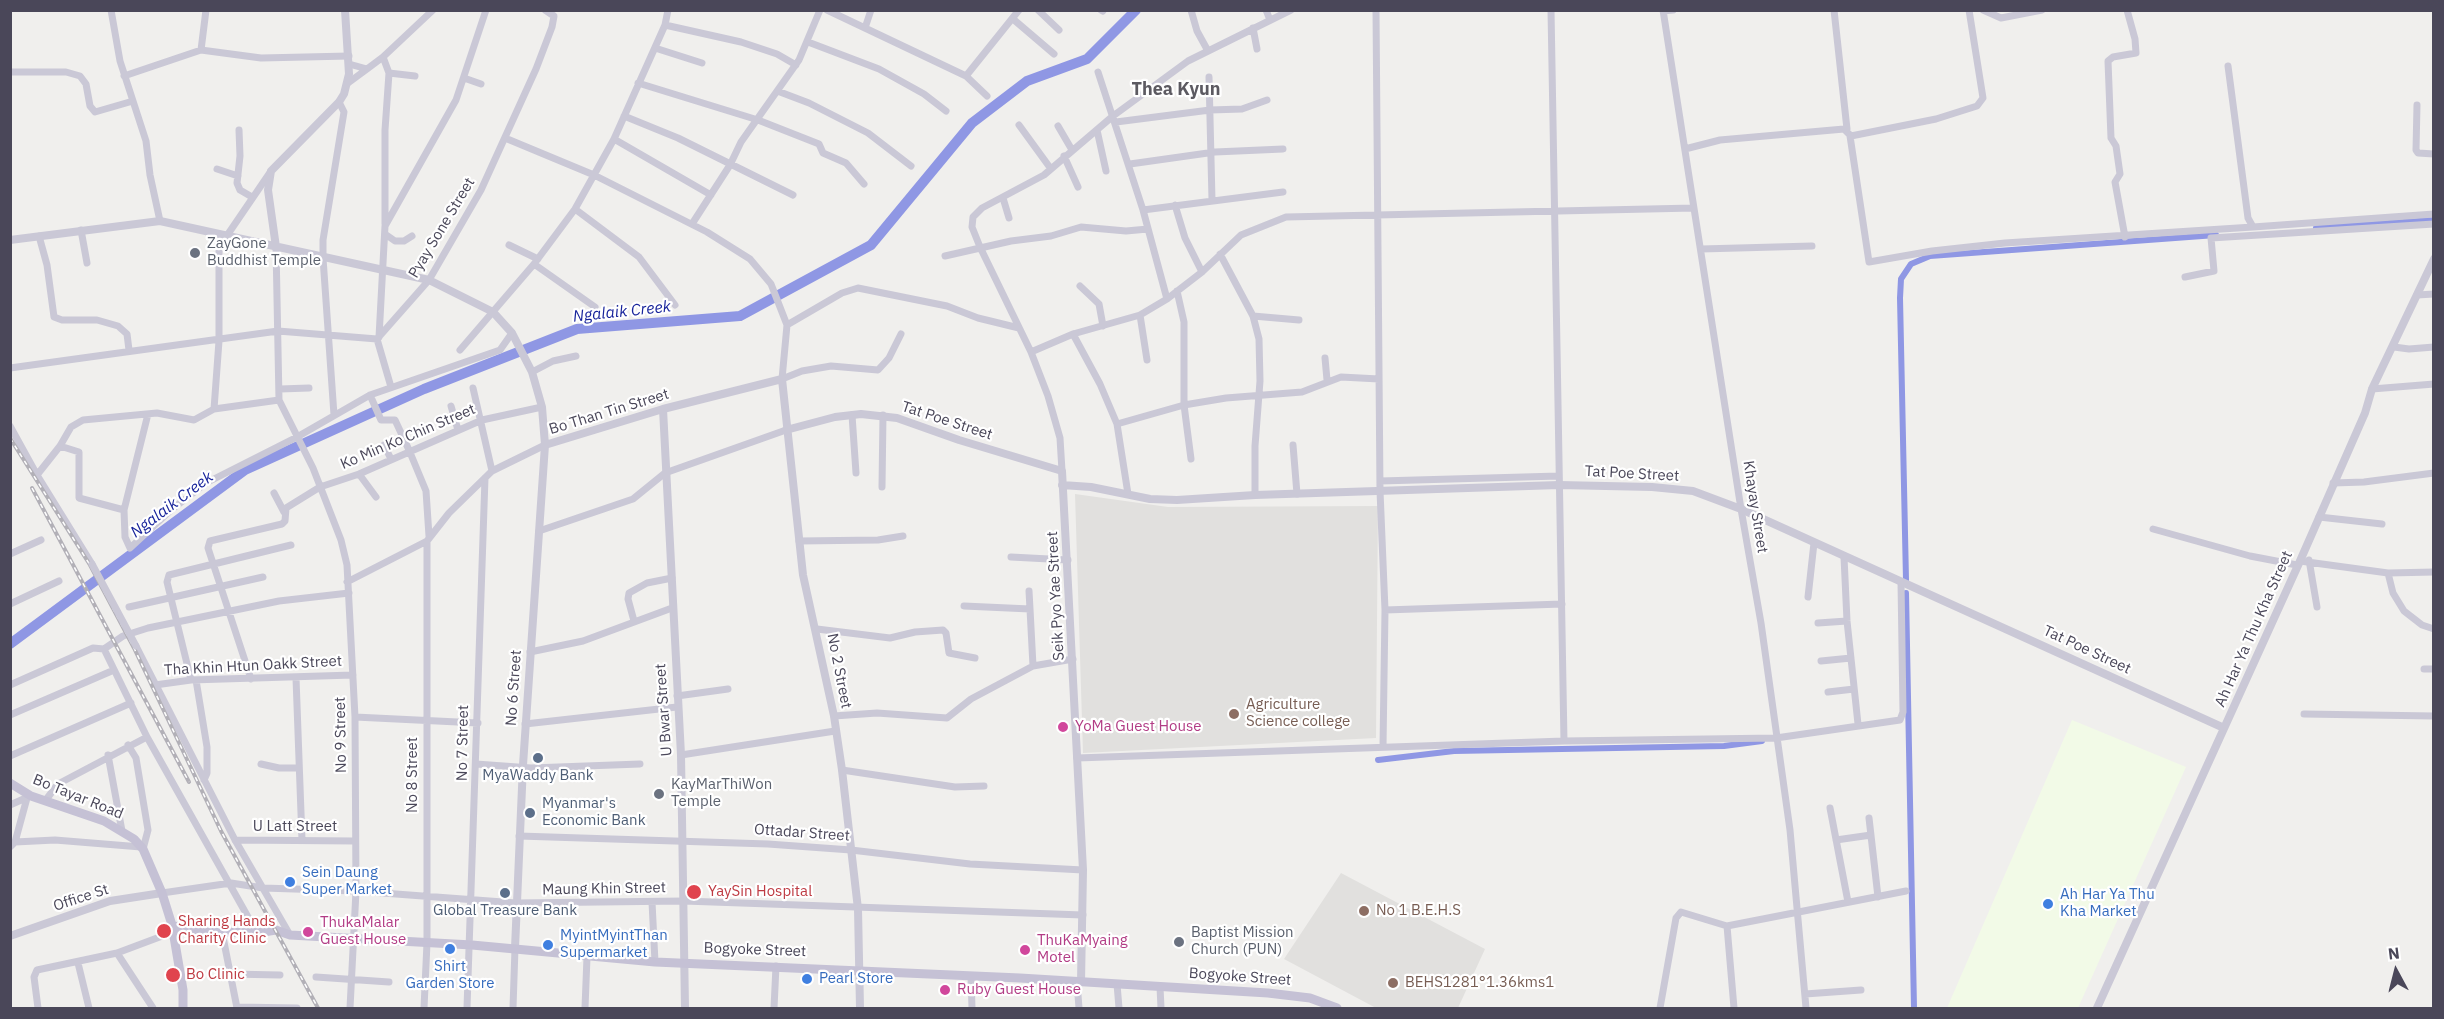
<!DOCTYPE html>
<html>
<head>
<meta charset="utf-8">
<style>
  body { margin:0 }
  #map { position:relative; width:2444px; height:1019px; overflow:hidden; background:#f0efed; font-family:"IBM Plex Sans",sans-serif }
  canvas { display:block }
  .frame { position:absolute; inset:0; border:12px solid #4a4759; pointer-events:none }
  .north { position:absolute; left:2366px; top:941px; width:60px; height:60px; -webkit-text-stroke:4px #fff; paint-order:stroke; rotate:353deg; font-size:16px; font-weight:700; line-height:24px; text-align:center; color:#4a4759 }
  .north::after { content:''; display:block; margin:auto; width:21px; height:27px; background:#4a4759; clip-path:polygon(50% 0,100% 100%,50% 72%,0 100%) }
</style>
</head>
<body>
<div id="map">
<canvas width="2444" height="1019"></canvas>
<div class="frame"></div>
<div class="north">N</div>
</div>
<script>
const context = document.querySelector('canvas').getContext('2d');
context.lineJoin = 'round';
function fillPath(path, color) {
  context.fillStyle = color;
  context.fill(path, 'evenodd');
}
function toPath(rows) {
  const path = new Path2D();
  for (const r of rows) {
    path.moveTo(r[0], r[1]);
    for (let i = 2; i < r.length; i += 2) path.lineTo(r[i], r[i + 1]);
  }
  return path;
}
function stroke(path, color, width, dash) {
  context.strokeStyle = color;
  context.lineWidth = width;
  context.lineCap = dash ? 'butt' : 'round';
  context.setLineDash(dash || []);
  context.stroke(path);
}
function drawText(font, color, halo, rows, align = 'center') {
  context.font = font + ' "IBM Plex Sans",sans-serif';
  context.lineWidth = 4.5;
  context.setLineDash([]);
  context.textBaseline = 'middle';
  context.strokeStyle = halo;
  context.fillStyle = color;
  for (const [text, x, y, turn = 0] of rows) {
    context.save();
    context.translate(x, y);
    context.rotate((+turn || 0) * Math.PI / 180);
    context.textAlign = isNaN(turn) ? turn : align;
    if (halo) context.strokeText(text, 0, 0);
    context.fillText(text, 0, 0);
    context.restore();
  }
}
const commercial = toPath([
  [2072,720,2186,767,2078,1008,1947,1008]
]);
const education = toPath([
  [1075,494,1168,507,1378,506,1376,738,1083,753],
  [1341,873,1485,949,1458,1008,1376,1008,1284,959]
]);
const canal = toPath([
  [2316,228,2434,220],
  [1906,580,1900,298,1901,279,1911,264,1930,256,2216,235],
  [1906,593,1914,1008],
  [1378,760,1454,751,1724,746,1762,741]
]);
const river = toPath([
  [10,644,245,470,424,389,577,329,740,316,871,245,972,123,1027,81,1087,59,1136,10]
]);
const minor = toPath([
  [111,10,120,61,146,141,150,175,160,221],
  [827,10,966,76,987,96],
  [1038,10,1059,30],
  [1101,10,1103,11],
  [1191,10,1197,31,1208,51],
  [1266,10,1270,20],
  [1376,10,1380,491,1385,610,1383,747],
  [1551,10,1564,741],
  [1663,10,1741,509,1761,623,1790,830,1806,1008],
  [1834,10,1847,129],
  [1983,10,2001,18,2042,10],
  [1663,11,1673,10],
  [1013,19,1054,54],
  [665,25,741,42,777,54,796,65],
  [865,28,871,10],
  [1253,28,1257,49],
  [808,42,879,69,924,94,946,111],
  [655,48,702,63],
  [201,50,206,10],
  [383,57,433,10],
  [349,64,367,69,383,57,389,73,385,130,385,224],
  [2228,66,2248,218,2253,227,2434,214],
  [10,72,66,72,80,76,86,84,90,106,95,112,133,101],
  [1098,72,1143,210,1283,192],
  [389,73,415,76],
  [124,76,201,50,261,58,349,56],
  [966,76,1019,10],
  [1209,77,1212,200],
  [464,78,481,84],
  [348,83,367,69],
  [638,83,758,120,819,144,823,153,846,163,864,184],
  [780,92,809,103,868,133,911,166],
  [2417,105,2416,150,2418,153,2434,154],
  [624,116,678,138,793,195],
  [1116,122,1210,110,1242,109,1267,100],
  [1019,125,1051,169],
  [1058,126,1072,150],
  [239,130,240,156,237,183,240,190,252,197],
  [1097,130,1106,171],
  [1850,136,1869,262,1932,251,2005,243,2253,227],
  [505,138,594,175,707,232,750,259,771,284,787,325,782,379,802,371,831,366,878,370,889,358,901,334],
  [614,139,711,195],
  [1685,149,1720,140,1844,129,1851,136,1936,119,1977,106,1983,98,1969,10],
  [1064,156,1078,187],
  [1130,164,1215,152,1283,149],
  [217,169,238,176],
  [1003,198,1009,218],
  [1175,205,1185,238,1202,272],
  [575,209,639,257,675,305],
  [1143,210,1167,299],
  [692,224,730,165,741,142,799,60,820,10],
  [81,230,87,263],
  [385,234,395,241,404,241,412,236],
  [39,236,47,265,54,317,62,320,97,320,118,326,127,334,129,350],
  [226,237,271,171],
  [2125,237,2115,182,2120,174,2116,146,2111,138,2108,61,2113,57,2136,53,2135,39,2127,10],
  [509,245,538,259],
  [276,247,279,400,313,468,341,540,347,565,355,717,356,891,350,1008],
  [1701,249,1812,246],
  [1220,254,1253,316,1259,339,1260,381,1255,446,1255,495],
  [945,256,1011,241,1051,236,1081,227,1126,231,1148,229],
  [534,264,595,307],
  [2185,277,2214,271,2211,238,2434,224],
  [1080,286,1099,304,1103,326],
  [2417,295,2434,294],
  [1140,315,1147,360],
  [1253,316,1299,320],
  [787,325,842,293,858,288,947,306,978,318,1019,328],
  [1073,334,1100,384,1117,424,1128,494],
  [379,337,385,226,456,100,486,10],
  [377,339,391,387],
  [2394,347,2409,349,2434,347],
  [460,350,534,264,575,209,614,139,665,25,668,10],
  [1031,352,1073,334,1140,315,1167,299,1202,272,1241,235,1286,217,1694,208],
  [1325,358,1327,380],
  [10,368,278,331,377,339,429,280,481,190,536,69,552,27,554,16,545,10],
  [532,372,553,361,576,356],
  [473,388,492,471],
  [280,389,309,388],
  [2372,389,2434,384],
  [370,395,381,420,395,420,409,450,426,491,429,536],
  [451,406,458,430],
  [214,409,219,341,219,235],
  [148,414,124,510,125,537,130,548,171,510,206,483,297,437,370,395,500,350,512,333],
  [334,415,323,258,323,240,344,112,339,102],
  [852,415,856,473],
  [1117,424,1184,405,1184,322,1177,291],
  [10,426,37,475,92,564],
  [384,445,391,459],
  [1293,445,1297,494],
  [60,446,79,452,79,498,124,510],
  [1191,459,1184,405,1226,398,1302,392,1341,377,1379,379],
  [1062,471,1060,438,1048,396,1031,352,980,247,972,227,973,217,982,208,1044,175,1113,116,1188,61,1291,10],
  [359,474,376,497],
  [37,475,60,446,71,427,83,420,157,413,194,420,214,409,279,400],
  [1380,481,1559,476],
  [2333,483,2364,482,2434,473],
  [882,487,883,415],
  [274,493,284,512],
  [2319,517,2382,524],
  [2153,529,2250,556,2297,565],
  [539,531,633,499,665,473,786,430],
  [799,541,878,540,903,536],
  [10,554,41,540],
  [1011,557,1068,560],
  [1844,557,1847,621,1858,724],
  [2309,560,2317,607],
  [2300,561,2388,573,2434,572],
  [2388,573,2393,593,2404,611,2422,625,2434,629],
  [347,582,427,541,449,513,492,471,545,445],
  [1029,591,1030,609],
  [1808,597,1814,543],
  [10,604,59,581],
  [964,606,1030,609,1033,666],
  [129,607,263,577],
  [1385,610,1562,604],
  [634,621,628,599,629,593,647,583,672,578],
  [1818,623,1847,621],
  [817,629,890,638,915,632,943,630,946,633,949,653,975,658],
  [136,646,235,840,290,935],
  [104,649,123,636,148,628,279,601,349,593],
  [530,652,583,641,672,608],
  [1821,661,1851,658],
  [2424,669,2434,669],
  [296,678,302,840],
  [251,679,208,548,210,541,282,524,285,521,286,508,320,487,359,474,482,420,542,407],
  [191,680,167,582,169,575,291,545],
  [196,680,207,747,207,773,204,780],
  [10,685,93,648,104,649,147,737,257,933],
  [155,685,191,680,353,675],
  [1828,692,1854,689],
  [677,696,728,689],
  [2304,714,2434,716],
  [10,715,114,670],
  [834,716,877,713,947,718,971,699,1033,666,1073,659],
  [355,717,478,723],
  [525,724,677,707],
  [128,745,136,758,148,830,143,849],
  [108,755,122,831],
  [681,755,835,731],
  [10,756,131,703],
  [1077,758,1564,741,1776,738,1900,720,1903,712,1901,582],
  [261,764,279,768,298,768],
  [476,764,531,768,640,764],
  [842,770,955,787,984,786],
  [45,801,58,784,147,737],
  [10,805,28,797],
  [1830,808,1848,902],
  [1869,818,1878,897],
  [519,836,768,844,851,850,970,864,1083,870],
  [235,840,355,841],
  [1836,840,1871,835],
  [15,842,55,840,141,847],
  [10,847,15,842,27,798],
  [162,893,231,883,263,888,356,891,516,903,684,901,1083,915],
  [652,902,655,962],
  [1727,926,1734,1008],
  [222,932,237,1008],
  [117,953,153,1008],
  [78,963,89,1008],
  [230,974,280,975],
  [971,976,972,1008],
  [316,977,389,982],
  [1077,982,1079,1008],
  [1117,984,1119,1008],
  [1160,987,1161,1008],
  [1805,994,1861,990],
  [237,1007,297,1008],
  [38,1008,34,977,37,970,117,953,173,932],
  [424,1008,427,943,427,541],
  [467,1008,485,478],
  [513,1008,515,948],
  [585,1008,587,957],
  [774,1008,776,966],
  [1660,1008,1676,918,1681,912,1727,926,1906,891]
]);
const tertiary = toPath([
  [10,240,160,221,429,280,493,312,512,333,532,372,542,407,545,445,523,765,515,948],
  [276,247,268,190,271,171,339,102,344,94,349,74,345,10],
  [663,409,681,755,685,1008],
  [786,430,835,417,861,414,897,418,959,440,1062,471,1083,870,1081,982],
  [545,445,663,409,782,379,803,575,834,716,842,770,858,909,860,1008],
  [1062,485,1091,487,1150,499,1177,500,1255,495,1559,485,1652,487,1693,491,1741,509,2224,728],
  [10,936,110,901,162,893],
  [2097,1008,2300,561,2365,413,2372,389,2434,259]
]);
const secondary = toPath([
  [10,783,31,796,104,821,134,839,143,849,162,893,172,925,183,990,183,1008],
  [172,925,187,931,257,933,276,930,290,935,472,945,655,962,1020,978,1268,993,1310,998,1337,1008]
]);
const rail = toPath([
  [10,438,90,565,134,648,221,831,318,1008],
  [32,488,189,782]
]);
const minorBridge = toPath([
  [92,564,136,646]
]);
const markers = [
  [195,253,6,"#6b7280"],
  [1234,714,6,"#8d6e63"],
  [1063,727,6,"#d1479c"],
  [538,758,6,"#5c6f8a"],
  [659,794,6,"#6b7280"],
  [530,813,6,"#5c6f8a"],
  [290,882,6,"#3f7fe0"],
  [694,892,8,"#e0444e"],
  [505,893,6,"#5c6f8a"],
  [2048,904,6,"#3f7fe0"],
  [1364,911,6,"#8d6e63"],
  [164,931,8,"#e0444e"],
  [308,932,6,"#d1479c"],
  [1179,942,6,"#6b7280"],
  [548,945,6,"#3f7fe0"],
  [450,949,6,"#3f7fe0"],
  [1025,950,6,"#d1479c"],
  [173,975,8,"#e0444e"],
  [807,979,6,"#3f7fe0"],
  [1393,983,6,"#8d6e63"],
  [945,990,6,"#d1479c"]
];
const streetNames = [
  ["Pyay Sone Street",442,228,-59],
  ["Bo Than Tin Street",609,412,-17],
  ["Tat Poe Street",947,421,18],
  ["Ko Min Ko Chin Street",408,437,-23],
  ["Tat Poe Street",1632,474,3],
  ["Khayay Street",1755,507,81],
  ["Seik Pyo Yae Street",1056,596,-93],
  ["Ah Har Ya Thu Kha Street",2254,629,-66],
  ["Tat Poe Street",2087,650,25],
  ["Tha Khin Htun Oakk Street",253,666,-3],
  ["No 2 Street",839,671,79],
  ["No 6 Street",514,688,-86],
  ["U Bwar Street",664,710,-94],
  ["No 9 Street",341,735,-91],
  ["No 7 Street",463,743,-89],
  ["No 8 Street",413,775,-90],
  ["Bo Tayar Road",78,797,22],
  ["U Latt Street",295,827],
  ["Ottadar Street",802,833,4],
  ["Maung Khin Street",604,889,-1],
  ["Office St",81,898,-18],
  ["Bogyoke Street",755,950,2],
  ["Bogyoke Street",1240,977,4]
];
const worshipNames = [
  ["ZayGone",207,244],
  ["Buddhist Temple",207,261],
  ["KayMarThiWon",671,785],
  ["Temple",671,802],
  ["Baptist Mission",1191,933],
  ["Church (PUN)",1191,950]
];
const educationNames = [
  ["Agriculture",1246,705],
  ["Science college",1246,722],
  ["No 1 B.E.H.S",1376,911],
  ["BEHS1281°1.36kms1",1405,983]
];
const hotelNames = [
  ["YoMa Guest House",1075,727],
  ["ThukaMalar",320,923],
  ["Guest House",320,940],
  ["ThuKaMyaing",1037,941],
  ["Motel",1037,958],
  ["Ruby Guest House",957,990]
];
const serviceNames = [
  ["MyaWaddy Bank",538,776],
  ["Myanmar's",542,804,"left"],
  ["Economic Bank",542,821,"left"],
  ["Global Treasure Bank",505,911]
];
const shopNames = [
  ["Sein Daung",302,873],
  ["Super Market",302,890],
  ["Ah Har Ya Thu",2060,895],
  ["Kha Market",2060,912],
  ["MyintMyintThan",560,936],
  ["Supermarket",560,953],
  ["Shirt",450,967,"center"],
  ["Garden Store",450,984,"center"],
  ["Pearl Store",819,979]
];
const healthNames = [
  ["YaySin Hospital",708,892],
  ["Sharing Hands",178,922],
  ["Charity Clinic",178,939],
  ["Bo Clinic",186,975]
];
const waterNames = [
  ["Ngalaik Creek",622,312,-6],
  ["Ngalaik Creek",172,505,-37]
];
const quarterNames = [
  ["Thea Kyun",1176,90]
];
fillPath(commercial, '#f2fae7');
fillPath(education, '#e1e0de');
stroke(canal, '#8f97e4', 6);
stroke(river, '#8f97e4', 10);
stroke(minor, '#cac8d6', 7);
stroke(tertiary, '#cac8d6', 8);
stroke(secondary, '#c5c1d5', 9);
stroke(rail, '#b2b0b7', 4);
stroke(rail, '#fff', 1.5, [4.5]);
stroke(minorBridge, '#cac8d6', 7);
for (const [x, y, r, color] of markers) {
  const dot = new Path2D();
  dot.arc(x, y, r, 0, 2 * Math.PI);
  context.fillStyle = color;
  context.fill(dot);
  stroke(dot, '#fff', 2);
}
drawText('15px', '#4a4759', '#fff', streetNames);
drawText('15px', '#5b616d', '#fff', worshipNames, 'left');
drawText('15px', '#785e54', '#fff', educationNames, 'left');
drawText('15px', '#b23c85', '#fff', hotelNames, 'left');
drawText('15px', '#4e5e75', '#fff', serviceNames);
drawText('15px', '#366cbe', '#fff', shopNames, 'left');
drawText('15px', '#be3a42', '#fff', healthNames, 'left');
drawText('italic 16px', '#18249b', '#fff', waterNames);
drawText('bold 18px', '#5c5a61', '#fff', quarterNames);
</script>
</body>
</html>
